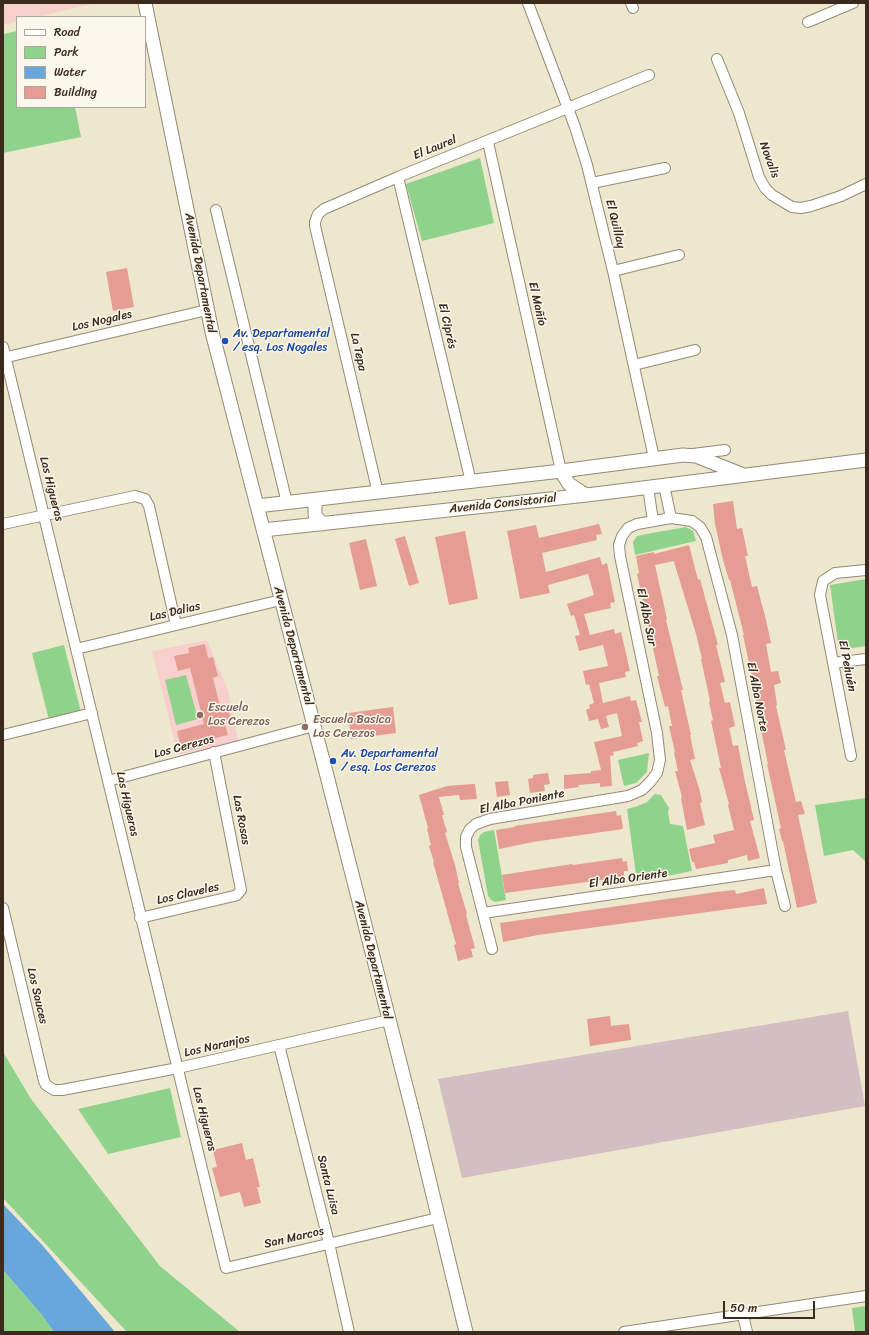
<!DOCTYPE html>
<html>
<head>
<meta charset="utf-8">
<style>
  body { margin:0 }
  #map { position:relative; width:869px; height:1335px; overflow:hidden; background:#ede8cd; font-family:Sriracha,sans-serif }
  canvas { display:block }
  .frame { position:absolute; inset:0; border:4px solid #3b2a1e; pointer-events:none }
  .legend { position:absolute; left:16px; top:16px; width:130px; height:92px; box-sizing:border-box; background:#fbf7ec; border:1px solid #aea59a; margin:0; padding:5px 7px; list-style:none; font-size:12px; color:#3b2a1e }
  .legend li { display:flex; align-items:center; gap:8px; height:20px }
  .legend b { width:20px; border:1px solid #aea59a }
  .scale { position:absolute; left:723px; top:1301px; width:92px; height:18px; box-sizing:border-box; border:2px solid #3b2a1e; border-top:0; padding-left:5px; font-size:12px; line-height:14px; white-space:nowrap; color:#3b2a1e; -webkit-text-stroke:3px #fbf7ec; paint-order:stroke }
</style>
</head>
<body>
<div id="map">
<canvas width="869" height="1335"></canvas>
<div class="frame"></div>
<ul class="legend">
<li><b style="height:5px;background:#fff"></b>Road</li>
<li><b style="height:11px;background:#8fd28b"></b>Park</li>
<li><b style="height:11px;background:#68a7db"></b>Water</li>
<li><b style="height:11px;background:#e59c92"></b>Building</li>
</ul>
<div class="scale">50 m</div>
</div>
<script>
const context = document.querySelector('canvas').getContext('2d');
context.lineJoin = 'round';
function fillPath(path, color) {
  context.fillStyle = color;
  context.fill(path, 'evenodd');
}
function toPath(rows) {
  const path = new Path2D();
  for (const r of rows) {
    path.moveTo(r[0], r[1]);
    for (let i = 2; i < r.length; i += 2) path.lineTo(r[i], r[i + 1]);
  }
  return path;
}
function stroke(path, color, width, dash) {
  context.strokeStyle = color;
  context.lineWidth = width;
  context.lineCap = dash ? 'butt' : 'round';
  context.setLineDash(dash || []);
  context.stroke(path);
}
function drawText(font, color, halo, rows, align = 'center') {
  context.font = font + ' Sriracha,sans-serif';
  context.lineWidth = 3;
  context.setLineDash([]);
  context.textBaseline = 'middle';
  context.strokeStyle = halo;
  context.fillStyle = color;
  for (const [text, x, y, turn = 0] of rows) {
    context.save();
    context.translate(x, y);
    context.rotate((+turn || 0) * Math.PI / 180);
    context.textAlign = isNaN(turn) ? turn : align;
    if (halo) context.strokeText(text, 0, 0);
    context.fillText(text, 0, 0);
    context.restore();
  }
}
const built = toPath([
  [3,3,96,3,37,17,17,17,17,22,3,25],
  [207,640,228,690,238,741,178,755,152,651]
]);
const industrial = toPath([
  [848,1011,865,1106,462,1178,438,1079]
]);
const green = toPath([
  [17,31,17,107,75,107,81,137,3,153,3,34],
  [480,158,494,223,422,241,406,184],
  [686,527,693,531,696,541,635,555,633,542,637,536,652,533],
  [866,579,866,646,839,650,830,585],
  [64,645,81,712,49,720,32,653],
  [186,675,198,719,176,725,165,680],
  [649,753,647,772,636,783,624,786,618,760],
  [655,794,661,795,669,808,668,812,670,824,683,826,692,871,637,882,627,809,638,806,647,802],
  [866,798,866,862,853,850,824,856,815,805],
  [494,830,506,900,495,902,491,900,488,896,478,840,480,835,484,832],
  [3,1052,31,1099,160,1266,240,1332,127,1332,3,1198],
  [170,1088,181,1137,108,1154,78,1109],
  [3,1270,42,1315,54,1332,3,1332],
  [866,1306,866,1332,855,1332,852,1308]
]);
const water = toPath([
  [3,1204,43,1246,115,1332,54,1332,42,1315,3,1270]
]);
const building = toPath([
  [127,268,134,307,113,311,106,272],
  [733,501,737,529,742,528,748,556,745,556,752,587,757,586,766,620,771,643,766,644,771,672,778,671,781,683,774,685,777,705,776,706,786,750,784,750,796,802,801,801,805,814,798,815,817,903,797,908,783,841,782,841,779,829,781,828,767,764,768,764,759,720,761,719,750,677,752,677,743,635,744,635,730,580,729,580,723,560,715,524,713,504],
  [599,524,602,534,596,535,597,540,542,553,546,572,600,557,602,565,607,563,615,602,610,603,611,608,584,614,590,635,614,629,615,634,621,632,630,671,625,672,626,677,599,683,603,703,630,696,631,701,636,700,642,722,639,722,643,741,637,743,638,746,613,752,614,755,610,756,612,786,600,787,600,783,578,785,579,787,564,789,564,775,591,773,591,771,601,770,594,742,622,736,617,713,606,716,609,727,601,729,598,719,589,721,586,710,590,708,589,705,594,703,589,684,586,685,583,671,608,666,603,645,579,651,575,636,580,635,574,615,571,616,567,604,594,595,588,574,548,585,550,593,520,599,507,531,536,525,539,538],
  [465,531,478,599,449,605,435,537],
  [405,536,419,583,409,586,395,539],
  [366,539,377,586,360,590,349,543],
  [689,545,698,580,700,579,718,645,716,645,725,682,720,683,725,703,730,702,735,726,729,728,733,746,738,745,744,777,754,820,750,821,760,858,748,861,747,855,728,860,728,863,696,869,694,862,692,862,689,849,715,843,713,835,734,830,728,805,729,804,719,768,721,768,711,721,713,720,709,702,710,701,701,659,702,659,696,634,674,562,674,561,655,565,667,619,666,620,683,690,681,690,691,735,690,735,695,759,690,760,699,788,702,802,700,803,705,825,687,830,681,798,682,797,675,771,678,771,674,753,675,752,669,726,672,726,668,706,665,707,657,676,659,676,637,574,639,573,636,556,654,552,654,554],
  [205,644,208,658,213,657,218,676,213,678,220,706,227,704,231,719,224,721,228,735,212,739,213,744,182,752,177,731,204,724,190,668,178,671,174,656,189,653,188,648],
  [393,707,396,733,351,739,348,713],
  [548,773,550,784,544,785,545,791,530,793,528,779,533,778,533,775],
  [508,781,510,795,497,797,495,782],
  [473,784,475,784,477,799,460,800,459,795,439,797,444,815,442,815,447,832,445,833,455,865,459,883,458,883,467,914,466,915,475,948,471,949,473,957,458,961,454,945,456,944,433,862,434,862,429,846,431,845,427,829,428,828,419,795,447,786],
  [616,811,617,816,621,815,623,829,533,842,499,849,496,830,515,827,515,826],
  [622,858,623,862,627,861,628,871,624,871,624,877,505,893,502,875,553,867,572,864,573,865],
  [764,888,767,904,538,935,503,942,500,923,716,892,735,890,736,894],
  [610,1016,611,1026,629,1024,631,1040,590,1046,587,1019],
  [242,1143,246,1160,253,1158,260,1187,257,1187,261,1203,244,1207,240,1192,220,1197,212,1168,217,1167,213,1150]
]);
const minor = toPath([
  [528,3,575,127,587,165,613,271,654,458],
  [631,3,633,8],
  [808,22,853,3],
  [717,59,739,113,759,177,765,188,772,195,792,207,801,208,811,206,841,196,866,184],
  [488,142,561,471],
  [398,177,471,482],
  [592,183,665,168],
  [216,210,287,503],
  [613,271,679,255],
  [3,347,226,1268,438,1218],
  [3,358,207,310],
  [634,365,695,350],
  [693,454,725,450],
  [664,485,671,518],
  [648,487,653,521],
  [378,493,315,226,315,222,318,214,324,209,398,177,649,75],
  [3,524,135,496,145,499,149,506,176,625],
  [76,649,281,600],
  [833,663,866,659],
  [3,735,92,713],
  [851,756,820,595,823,581,835,573,866,570],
  [108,781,314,726],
  [3,908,44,1081,46,1085,54,1090,62,1090,178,1068,389,1020],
  [483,913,776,870],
  [140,918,234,896,237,895,241,890,214,752],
  [492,949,466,847,466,837,470,829,476,824,490,819,628,796,642,790,651,781,657,773,660,760,657,733,620,556,619,545,622,536,628,528,637,524,671,518,692,521,700,527,706,537,732,635,776,870,785,906],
  [279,1045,329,1243,349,1332],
  [743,1315,747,1332],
  [624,1332,866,1296]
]);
const tertiary = toPath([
  [145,3,212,332,326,772,416,1125,466,1332],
  [561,471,569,484,581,492,587,495],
  [318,500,315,504,315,515,322,524],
  [257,506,561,471,683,455,696,456,741,474],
  [263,530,587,495,866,460]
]);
const markers = [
  [225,341,4,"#1a4fb4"],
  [200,715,4,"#8d6e63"],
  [305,727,4,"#8d6e63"],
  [333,761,4,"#1a4fb4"]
];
const streetNames = [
  ["El Laurel",435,148,-22],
  ["Novalis",769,160,70],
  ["El Quillay",615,224,76],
  ["Avenida Departamental",200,273,79],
  ["El Mañío",537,304,77],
  ["Los Nogales",102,321,-13],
  ["El Ciprés",447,326,77],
  ["La Tepa",358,352,77],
  ["Las Higueras",51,489,76],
  ["Avenida Consistorial",503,504,-6],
  ["Las Dalias",175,612,-13],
  ["El Alba Sur",646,617,78],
  ["Avenida Departamental",293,646,75],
  ["El Pehuén",847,666,79],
  ["El Alba Norte",757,697,79],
  ["Los Cerezos",184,747,-15],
  ["El Alba Poniente",522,802,-11],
  ["Las Higueras",127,804,77],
  ["Las Rosas",241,820,79],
  ["El Alba Oriente",628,879,-8],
  ["Los Claveles",188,894,-13],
  ["Avenida Departamental",373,960,76],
  ["Los Sauces",37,996,77],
  ["Los Naranjos",217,1046,-13],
  ["Las Higueras",204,1119,76],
  ["Santa Luisa",328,1185,76],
  ["San Marcos",294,1238,-13]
];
const transitNames = [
  ["Av. Departamental",233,334],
  ["/ esq. Los Nogales",233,348],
  ["Av. Departamental",341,754],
  ["/ esq. Los Cerezos",341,768]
];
const educationNames = [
  ["Escuela",208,708],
  ["Los Cerezos",208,722],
  ["Escuela Basica",313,720],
  ["Los Cerezos",313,734]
];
fillPath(built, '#f7d0cd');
fillPath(industrial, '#d2bec3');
fillPath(green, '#8fd28b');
fillPath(water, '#68a7db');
fillPath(building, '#e59c92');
stroke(minor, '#948976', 12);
stroke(tertiary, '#948976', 15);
stroke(minor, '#fff', 10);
stroke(tertiary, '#fff', 13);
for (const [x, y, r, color] of markers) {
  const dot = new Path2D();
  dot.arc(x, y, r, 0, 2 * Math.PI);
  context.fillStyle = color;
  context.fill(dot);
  stroke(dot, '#fbf7ec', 1.5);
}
drawText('12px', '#3b2a1e', '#fbf7ec', streetNames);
drawText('12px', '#164399', '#fbf7ec', transitNames, 'left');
drawText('12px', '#785e54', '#fbf7ec', educationNames, 'left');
</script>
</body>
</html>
